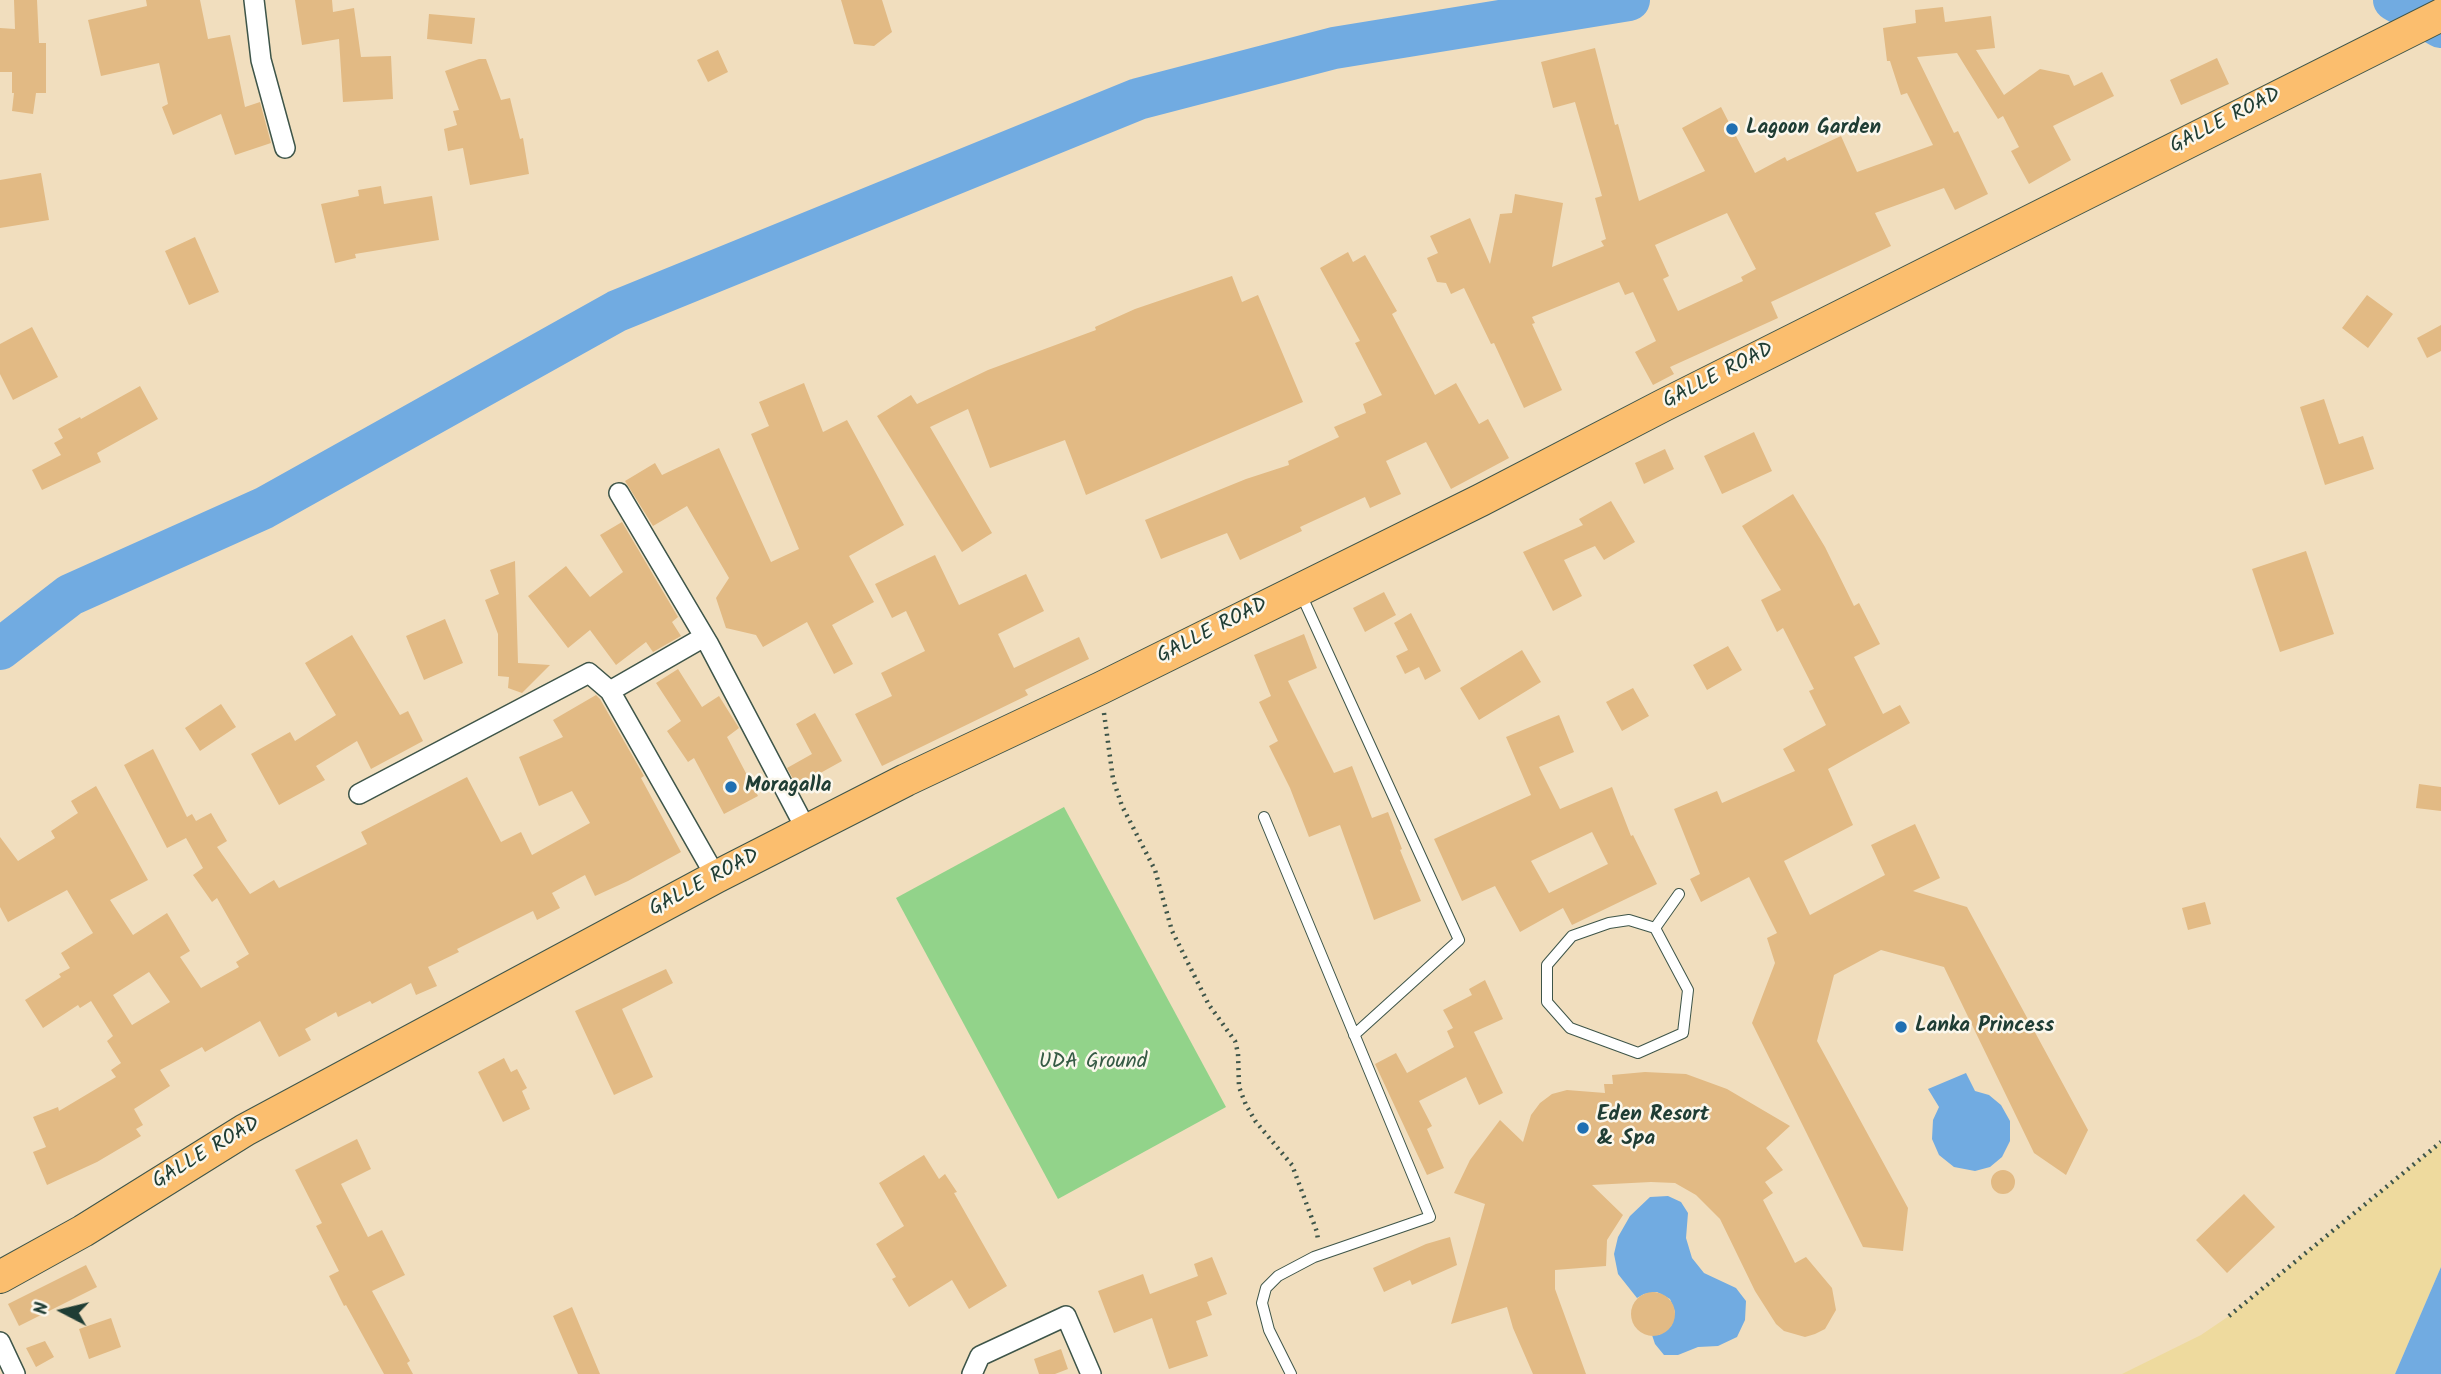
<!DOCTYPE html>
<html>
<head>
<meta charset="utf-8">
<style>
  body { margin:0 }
  #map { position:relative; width:2441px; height:1374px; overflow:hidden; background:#f1debe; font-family:Kalam,sans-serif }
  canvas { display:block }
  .north { position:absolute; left:28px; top:1276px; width:70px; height:70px; -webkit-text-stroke:5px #fbf7ec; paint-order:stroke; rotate:277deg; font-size:19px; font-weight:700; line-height:28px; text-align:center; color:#1f3d34 }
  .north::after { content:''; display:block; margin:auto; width:24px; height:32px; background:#1f3d34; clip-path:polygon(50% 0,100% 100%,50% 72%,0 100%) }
</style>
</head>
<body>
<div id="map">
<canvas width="2441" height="1374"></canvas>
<div class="north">N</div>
</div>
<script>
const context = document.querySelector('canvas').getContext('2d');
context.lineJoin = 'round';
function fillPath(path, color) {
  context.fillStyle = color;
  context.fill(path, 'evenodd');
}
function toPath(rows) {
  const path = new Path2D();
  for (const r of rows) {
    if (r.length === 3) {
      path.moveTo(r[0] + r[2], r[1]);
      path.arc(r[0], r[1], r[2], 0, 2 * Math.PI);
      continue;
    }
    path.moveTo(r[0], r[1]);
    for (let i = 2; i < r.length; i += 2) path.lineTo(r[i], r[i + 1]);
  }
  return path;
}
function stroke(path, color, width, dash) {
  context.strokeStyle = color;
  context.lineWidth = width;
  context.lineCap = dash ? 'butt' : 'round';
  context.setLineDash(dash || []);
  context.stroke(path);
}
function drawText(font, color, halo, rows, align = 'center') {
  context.font = font + ' Kalam,sans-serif';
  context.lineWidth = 5;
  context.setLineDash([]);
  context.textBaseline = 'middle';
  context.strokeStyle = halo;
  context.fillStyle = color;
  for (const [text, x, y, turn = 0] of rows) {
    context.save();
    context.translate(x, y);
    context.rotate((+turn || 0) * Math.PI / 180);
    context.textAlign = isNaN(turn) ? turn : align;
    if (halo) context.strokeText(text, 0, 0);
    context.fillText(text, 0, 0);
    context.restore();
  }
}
const green = toPath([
  [1064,807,1226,1107,1058,1199,896,898]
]);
const sand = toPath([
  [2441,1142,2441,1267,2395,1374,2122,1374,2201,1335,2229,1316]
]);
const water = toPath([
  [1966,1073,1975,1091,1989,1095,2001,1105,2010,1121,2010,1141,2002,1157,1990,1167,1975,1171,1954,1167,1939,1155,1932,1139,1933,1120,1939,1107,1928,1089],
  [1668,1196,1681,1202,1688,1213,1686,1238,1692,1258,1704,1273,1736,1288,1746,1301,1745,1320,1737,1337,1718,1346,1698,1347,1678,1355,1664,1355,1655,1344,1652,1335,1659,1335,1671,1326,1675,1312,1670,1299,1657,1292,1644,1294,1637,1298,1618,1274,1614,1254,1618,1237,1630,1216,1650,1197],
  [2441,1267,2441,1374,2395,1374]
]);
const river = toPath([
  [2394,0,2441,27],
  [0,649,70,595,264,508,617,311,1138,99,1334,48,1629,0]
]);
const building = toPath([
  [14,0,37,0,39,43,46,43,46,93,36,93,33,114,12,111,14,93,12,93,12,72,0,72,0,28,15,29],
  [146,0,200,0,208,39,230,35,245,107,260,102,271,143,235,155,221,114,173,135,162,107,168,104,159,63,101,76,88,20,147,6],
  [295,0,332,0,333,12,354,8,361,57,391,56,393,99,343,102,339,39,302,45],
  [841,0,882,0,892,32,874,46,854,44],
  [1943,7,1945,22,1991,16,1995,48,1976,50,2004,95,2040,69,2069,75,2074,86,2102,72,2114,96,2053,126,2071,160,2029,184,2011,151,2019,147,2003,116,1998,119,1957,53,1917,57,1954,133,1958,131,1988,194,1955,210,1944,188,1875,213,1891,246,1771,302,1778,318,1670,367,1674,374,1653,385,1635,352,1656,341,1633,292,1625,295,1619,282,1532,317,1535,323,1532,324,1562,390,1524,408,1494,343,1491,344,1464,288,1451,294,1446,283,1437,282,1427,258,1438,253,1430,236,1470,218,1490,264,1500,214,1512,213,1515,194,1563,203,1552,267,1604,246,1601,241,1606,239,1595,198,1602,196,1575,102,1553,108,1541,62,1595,48,1615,125,1618,124,1639,201,1705,171,1682,128,1721,107,1755,173,1785,157,1787,161,1841,136,1857,172,1933,145,1907,93,1901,95,1890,61,1887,61,1883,28,1916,23,1915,10],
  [1727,213,1756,269,1741,277,1743,281,1678,311,1663,279,1669,276,1655,245],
  [429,14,475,18,472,44,427,39],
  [718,50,728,72,708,82,697,60],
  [2217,58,2229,84,2181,105,2170,80],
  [479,59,486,59,501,100,510,98,520,139,523,138,529,174,470,185,463,148,448,151,444,129,457,125,453,111,459,110,445,71],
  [41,173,49,220,0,228,0,180],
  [381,186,384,204,432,196,439,240,355,254,356,258,335,263,321,204,359,196,358,190],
  [195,237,219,292,189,305,165,251],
  [1348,252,1353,262,1365,255,1397,311,1392,314,1435,395,1456,383,1479,424,1488,419,1509,458,1451,489,1426,442,1386,461,1401,494,1370,508,1365,497,1300,527,1302,531,1240,560,1227,533,1161,559,1145,520,1246,479,1289,465,1288,461,1339,437,1334,427,1366,413,1363,404,1382,395,1355,343,1360,341,1320,268],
  [1232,276,1242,302,1258,295,1303,402,1086,495,1065,440,990,468,968,409,930,427,992,533,962,552,877,416,911,395,917,404,988,370,1096,330,1095,327,1135,309],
  [2367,295,2393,314,2368,348,2342,328],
  [2441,325,2441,351,2427,358,2417,338],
  [32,327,58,377,13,400,0,374,0,344],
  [804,383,823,432,847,420,904,525,849,556,874,602,832,625,853,664,834,674,807,622,763,647,756,635,726,628,716,598,729,578,687,506,653,526,625,481,655,463,662,475,719,448,771,562,799,549,751,434,769,426,759,402],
  [140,386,158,419,97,453,101,462,42,490,32,470,61,455,54,443,63,438,58,429,80,417,81,419],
  [2324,399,2339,444,2363,436,2374,469,2325,485,2300,407],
  [1754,432,1772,471,1722,494,1704,456],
  [1665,449,1674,469,1644,484,1635,463],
  [1793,494,1825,547,1854,606,1859,603,1880,644,1854,657,1883,714,1900,705,1910,723,1828,769,1853,825,1784,861,1810,915,1885,875,1871,845,1915,824,1940,878,1913,891,1967,907,2088,1130,2066,1175,2034,1153,1944,967,1881,950,1834,975,1817,1041,1908,1208,1903,1251,1863,1247,1752,1023,1775,963,1767,938,1777,933,1749,877,1701,902,1690,879,1700,874,1674,809,1717,791,1722,803,1795,771,1783,749,1826,725,1809,691,1814,689,1783,628,1777,632,1761,600,1781,590,1742,526],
  [1611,501,1635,542,1604,560,1595,546,1564,560,1582,596,1553,611,1523,552,1583,525,1579,519],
  [622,522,678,617,672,622,681,636,653,652,646,642,616,665,590,630,568,648,528,596,566,566,590,597,623,572,600,535],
  [2306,551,2334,634,2280,652,2252,569],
  [935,555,959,605,1026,574,1044,611,998,634,1014,668,1079,637,1089,659,1025,690,1028,695,882,766,855,714,892,696,881,673,925,651,906,611,892,618,875,584],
  [515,561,518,663,550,665,522,693,508,688,509,677,498,676,498,634,485,600,499,594,490,570],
  [1384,592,1396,615,1365,632,1353,608],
  [1411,613,1441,671,1425,680,1419,667,1405,674,1396,656,1408,650,1394,623],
  [445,619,463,663,424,680,406,636],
  [1304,634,1317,668,1288,681,1334,773,1352,766,1372,818,1388,812,1402,849,1400,850,1421,901,1374,920,1340,825,1309,837,1290,788,1269,746,1278,741,1259,702,1271,696,1254,655],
  [352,635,400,715,408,711,423,741,371,769,357,741,316,766,325,780,279,805,251,754,290,732,295,741,336,715,305,663],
  [1728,646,1742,670,1707,690,1693,665],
  [1522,650,1541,682,1479,720,1460,688],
  [678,669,702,707,719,696,739,728,727,737,758,796,724,814,694,758,688,762,667,731,681,721,656,683],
  [1633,688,1649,716,1622,731,1606,702],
  [596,695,600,699,644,776,641,778,681,852,628,881,595,896,585,875,552,893,560,908,537,920,533,911,457,949,459,952,428,967,437,986,416,995,411,983,372,1004,370,1001,338,1017,336,1012,305,1029,311,1040,279,1057,260,1021,205,1052,202,1047,160,1070,170,1086,134,1109,143,1125,136,1129,141,1136,97,1162,47,1185,33,1152,46,1147,33,1117,58,1107,59,1111,116,1077,111,1070,121,1063,107,1041,113,1036,91,1001,80,1008,78,1005,43,1028,25,1000,61,977,59,974,70,968,61,953,93,933,67,890,8,922,0,907,0,837,18,861,55,838,51,831,78,813,71,801,96,786,148,880,110,900,133,935,167,913,190,951,180,957,201,988,239,967,236,962,249,954,217,898,212,902,193,875,203,868,186,838,167,848,124,765,153,749,187,817,192,814,196,821,211,813,227,841,217,847,250,894,274,880,279,888,367,844,361,832,467,777,501,842,521,832,532,855,590,823,572,791,539,806,519,757,563,737,553,720],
  [149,972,170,1002,132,1025,113,995],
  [221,704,236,727,200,751,185,728],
  [815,713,842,761,797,786,787,768,812,754,796,724],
  [1559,715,1574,752,1539,767,1560,809,1612,787,1631,836,1633,835,1657,884,1572,925,1563,908,1520,932,1495,886,1462,901,1434,839,1531,795,1506,737],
  [1592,832,1608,864,1549,893,1531,861],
  [2419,784,2441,787,2441,811,2416,808],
  [2205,902,2211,924,2188,930,2182,908],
  [666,969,673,983,622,1009,653,1077,614,1095,575,1011],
  [1485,980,1503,1019,1474,1032,1503,1093,1479,1105,1466,1077,1419,1101,1432,1126,1427,1129,1444,1168,1427,1175,1375,1064,1396,1053,1407,1073,1454,1047,1447,1031,1453,1028,1443,1010,1472,995,1469,989],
  [504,1058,511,1072,517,1069,527,1088,522,1091,530,1109,503,1122,478,1072],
  [1645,1072,1686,1074,1727,1089,1790,1126,1766,1148,1783,1170,1765,1182,1773,1193,1763,1200,1795,1263,1806,1257,1832,1288,1836,1310,1825,1329,1815,1334,1805,1337,1784,1331,1776,1324,1755,1291,1720,1219,1696,1195,1675,1183,1651,1182,1592,1185,1623,1215,1607,1240,1606,1266,1555,1270,1555,1289,1586,1374,1533,1374,1513,1328,1507,1307,1451,1324,1485,1204,1454,1193,1470,1160,1500,1120,1523,1142,1531,1115,1540,1103,1552,1094,1567,1090,1605,1093,1604,1084,1613,1084,1612,1075],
  [357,1139,371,1169,341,1184,368,1237,382,1230,405,1275,372,1291,410,1361,407,1363,413,1374,384,1374,346,1305,344,1306,329,1276,339,1271,316,1226,322,1223,295,1170],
  [924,1155,939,1179,945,1174,957,1192,954,1193,1007,1286,969,1309,952,1280,909,1307,892,1279,896,1277,876,1244,904,1226,879,1183],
  [2003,1182,12],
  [2244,1194,2275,1227,2227,1273,2196,1240],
  [1450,1237,1457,1265,1412,1285,1410,1280,1384,1292,1373,1268,1426,1244],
  [1212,1257,1227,1294,1207,1302,1212,1315,1196,1321,1208,1356,1169,1369,1152,1318,1114,1333,1098,1291,1143,1274,1150,1294,1198,1276,1194,1264],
  [86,1265,97,1287,19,1326,8,1304],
  [1653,1314,22],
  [572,1307,600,1374,578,1374,553,1316],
  [111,1318,121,1347,89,1359,79,1329],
  [45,1341,54,1357,36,1367,26,1348],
  [1061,1349,1068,1369,1055,1374,1039,1374,1034,1359]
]);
const path = toPath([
  [1104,713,1113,779,1122,806,1155,870,1172,931,1209,1005,1235,1041,1238,1053,1239,1087,1246,1105,1256,1122,1292,1165,1317,1232,1318,1240],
  [2229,1316,2441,1142]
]);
const service = toPath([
  [1300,592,1459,940,1354,1035],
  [1264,817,1430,1217,1314,1257,1278,1276,1266,1288,1262,1303,1269,1330,1291,1374],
  [1655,928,1629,920,1609,923,1572,936,1547,965,1547,1002,1570,1028,1638,1053,1683,1033,1688,990,1655,928,1679,894]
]);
const minor = toPath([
  [254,0,261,60,285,148],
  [619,493,708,643,807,831],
  [704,637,610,691,716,877],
  [359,794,589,673,610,691],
  [0,1342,15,1374],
  [972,1374,980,1356,1066,1316,1091,1374]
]);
const trunk = toPath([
  [0,1277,83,1231,245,1130,716,877,906,780,1101,688,1481,500,1664,405,2441,15]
]);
const markers = [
  [1732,129,7,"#1f6fb2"],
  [731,787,7,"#1f6fb2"],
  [1901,1027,7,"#1f6fb2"],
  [1583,1128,7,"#1f6fb2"]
];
const streetNames = [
  ["GALLE ROAD",2226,122,-27],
  ["GALLE ROAD",1719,377,-27],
  ["GALLE ROAD",1213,632,-27],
  ["GALLE ROAD",705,884,-28],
  ["GALLE ROAD",207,1154,-31]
];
const poiNames = [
  ["Lagoon Garden",1746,129],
  ["Moragalla",745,787],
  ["Lanka Princess",1915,1027],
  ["Eden Resort",1597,1116],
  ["& Spa",1597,1140]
];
const parkNames = [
  ["UDA Ground",1093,1063]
];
fillPath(green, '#92d38a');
fillPath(sand, '#eeda9e');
fillPath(water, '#71abe1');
stroke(river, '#71abe1', 42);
fillPath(building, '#e2ba84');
stroke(service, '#3e5549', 12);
stroke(minor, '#3e5549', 22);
stroke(trunk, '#3e5549', 34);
stroke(path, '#3e5549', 4.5, [2, 5]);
stroke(service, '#fff', 10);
stroke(minor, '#fff', 19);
stroke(trunk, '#fbbe6e', 32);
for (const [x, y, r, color] of markers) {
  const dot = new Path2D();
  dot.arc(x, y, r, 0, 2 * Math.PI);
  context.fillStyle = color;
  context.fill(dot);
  stroke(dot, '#fbf7ec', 2.5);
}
drawText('21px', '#1f3d34', '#fbf7ec', streetNames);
drawText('bold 21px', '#1f3d34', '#fbf7ec', poiNames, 'left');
drawText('21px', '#365b45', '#fbf7ec', parkNames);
</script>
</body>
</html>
